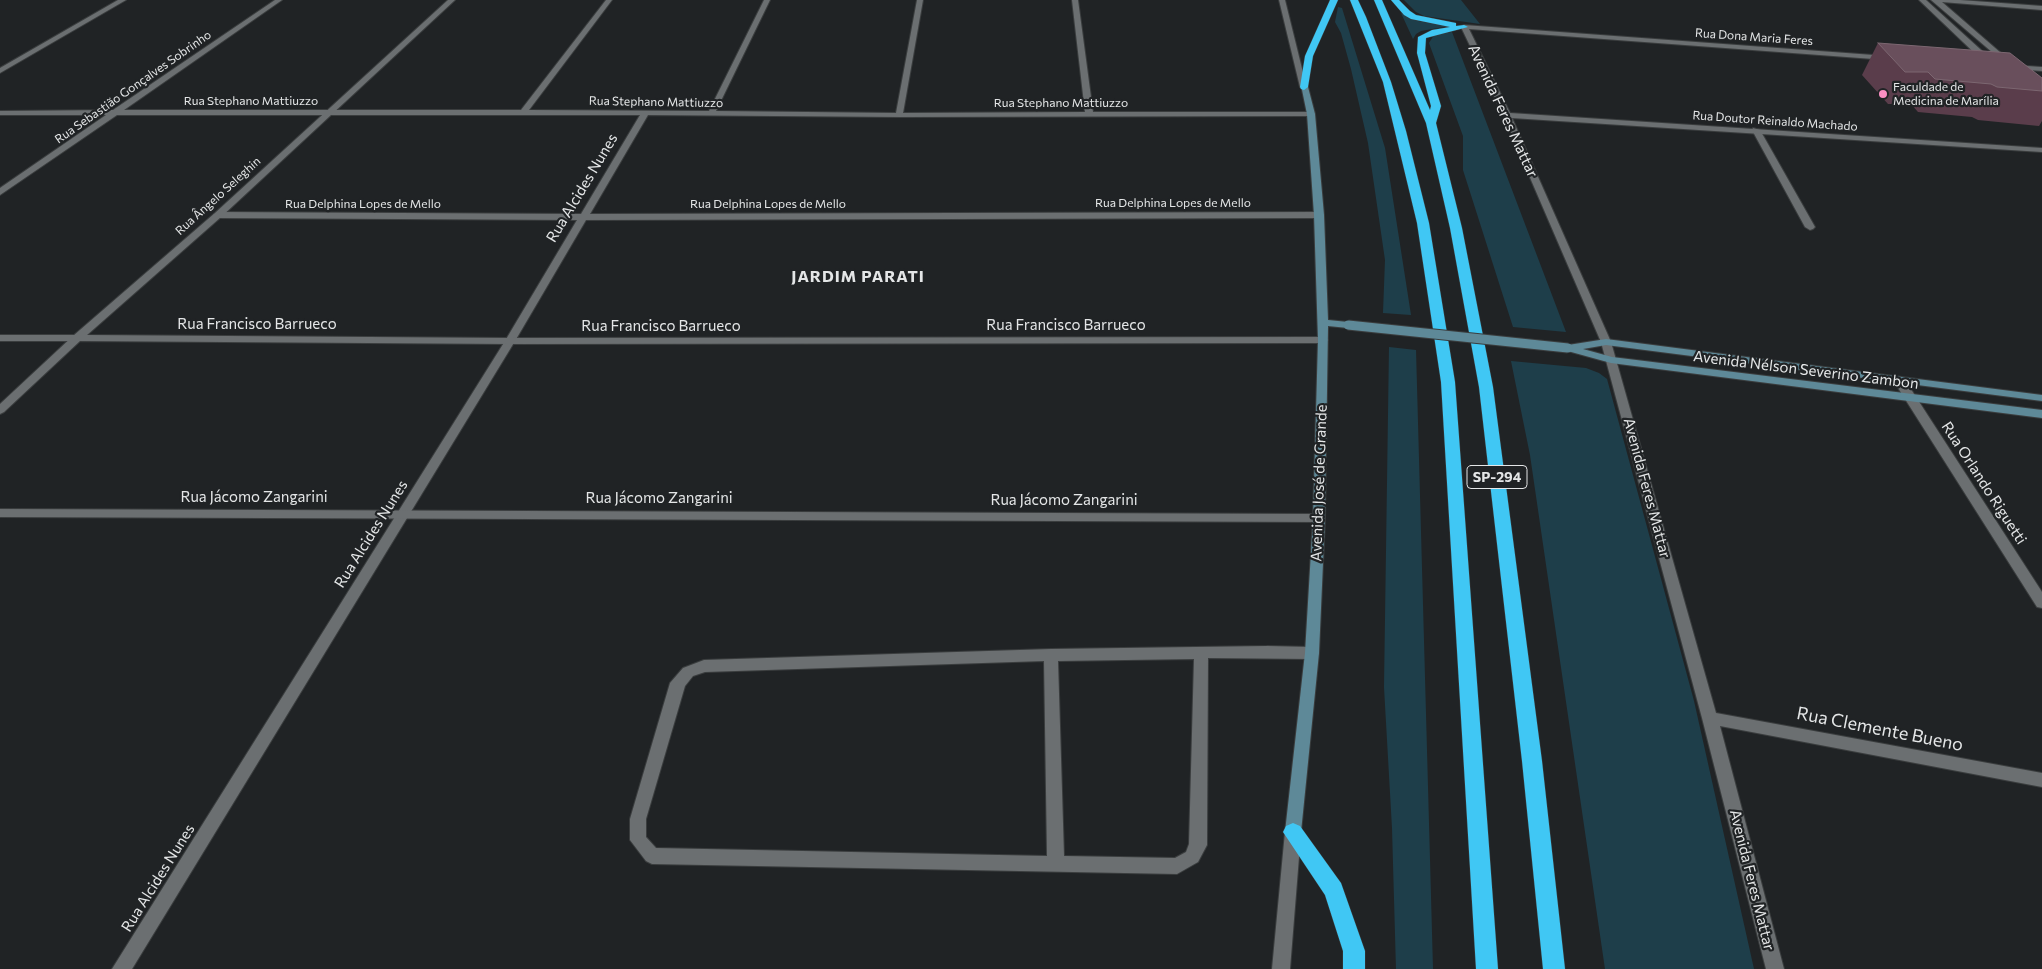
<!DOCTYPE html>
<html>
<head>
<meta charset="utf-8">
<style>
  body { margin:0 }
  canvas { display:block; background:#202325 }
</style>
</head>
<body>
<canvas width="2042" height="969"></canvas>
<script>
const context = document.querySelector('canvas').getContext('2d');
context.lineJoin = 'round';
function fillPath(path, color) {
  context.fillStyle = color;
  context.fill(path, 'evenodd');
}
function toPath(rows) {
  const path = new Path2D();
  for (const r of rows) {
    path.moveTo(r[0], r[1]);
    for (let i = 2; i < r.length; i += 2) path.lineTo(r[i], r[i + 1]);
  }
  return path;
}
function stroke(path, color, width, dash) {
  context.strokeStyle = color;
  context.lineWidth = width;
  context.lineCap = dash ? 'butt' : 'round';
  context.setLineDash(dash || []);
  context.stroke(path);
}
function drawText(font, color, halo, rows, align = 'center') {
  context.font = font + ' Commissioner,sans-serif';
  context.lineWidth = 4.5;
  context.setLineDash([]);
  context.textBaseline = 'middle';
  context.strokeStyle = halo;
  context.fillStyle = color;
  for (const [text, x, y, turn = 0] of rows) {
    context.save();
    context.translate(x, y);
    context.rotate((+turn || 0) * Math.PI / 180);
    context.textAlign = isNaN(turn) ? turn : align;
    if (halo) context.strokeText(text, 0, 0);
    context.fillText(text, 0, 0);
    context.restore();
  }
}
const green = toPath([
  [1404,0,1461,0,1480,24,1424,16,1416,12],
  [1338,7,1342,8,1385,148,1411,315,1383,313,1385,260,1368,143,1351,69,1341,33,1335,22],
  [1401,13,1418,21,1449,26,1421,31,1416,34,1413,39],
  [1452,32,1566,332,1513,327,1463,170,1463,136,1429,43,1434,35],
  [1389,347,1416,350,1433,969,1396,969,1392,828,1384,687],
  [1511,361,1586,368,1599,373,1607,379,1694,701,1754,969,1605,969,1530,455]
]);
const service = toPath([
  [1753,128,1760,130,1815,227,1813,229,1810,230,1805,227,1752,130,1753,128],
  [1267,646,1312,647,1317,649,1319,653,1317,657,1312,659,1208,658,1207,845,1198,862,1177,874,652,864,646,861,630,840,630,819,670,683,683,668,704,660,1051,649,1267,646],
  [1194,659,1189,844,1186,852,1175,858,1064,856,1058,661,1194,659],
  [1044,661,1047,856,656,848,646,837,646,819,685,686,693,676,705,672,1044,661]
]);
const minor = toPath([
  [118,0,126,0,0,73,0,68,118,0],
  [275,0,282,0,124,110,521,110,606,0,612,0,529,110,709,111,764,0,770,0,716,111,896,113,917,0,923,0,903,113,1085,112,1072,0,1078,0,1093,112,1311,112,1315,114,1311,116,899,117,648,115,590,214,1319,212,1324,215,1319,218,586,220,515,341,132,969,112,969,505,341,577,220,218,218,213,215,218,212,581,214,640,115,117,115,0,195,0,188,106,115,0,115,0,111,113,110,275,0],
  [1279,0,1285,0,1307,89,1300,87,1279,0],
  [1919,0,1926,0,1991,59,1991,63,1985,63,1919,0],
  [1931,0,1960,0,2042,6,2042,10,1942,2,2009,60,2009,64,2006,64,1931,0],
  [1464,25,1887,56,1891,58,1887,60,1469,29,1510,113,2042,148,2042,152,1512,118,1611,342,1716,713,2042,773,2042,787,1720,726,1784,969,1766,969,1702,718,1601,342,1503,115,1461,27,1464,25],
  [2012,65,2042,67,2042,71,2015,69,2012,69,2012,65],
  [0,335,77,335,82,338,77,341,0,341,0,335],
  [1899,377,1905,380,2042,592,2042,608,2037,607,1893,380,1899,377],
  [1293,825,1299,827,1301,832,1290,969,1272,969,1285,832,1287,827,1293,825]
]);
const tertiary = toPath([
  [448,0,455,0,221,217,87,335,510,338,1323,337,1328,340,1323,343,510,344,80,341,4,412,0,414,0,404,73,336,215,213,448,0],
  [0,509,1319,514,1324,515,1325,518,1324,521,1319,522,0,517,0,509]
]);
const secondary = toPath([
  [1301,85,1308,87,1315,114,1324,215,1328,320,1348,322,1353,325,1348,328,1328,326,1325,518,1319,653,1301,832,1299,837,1293,839,1287,837,1285,832,1305,653,1313,518,1318,340,1314,215,1307,114,1301,85],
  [1606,339,2042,395,2042,401,1606,345,1583,349,1612,357,2042,410,2042,418,1611,363,1564,350,1563,348,1568,345,1606,339]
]);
const motorway = toPath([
  [1330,0,1338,0,1313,56,1308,87,1304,90,1301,89,1300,87,1305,56,1330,0],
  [1350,0,1358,0,1366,17,1391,82,1406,131,1429,223,1455,382,1498,969,1476,969,1441,382,1417,223,1383,82,1350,0],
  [1374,0,1382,0,1430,110,1431,106,1417,53,1418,37,1432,30,1450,27,1411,19,1404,15,1391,0,1399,0,1410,11,1416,15,1456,23,1456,26,1464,25,1468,27,1426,38,1425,53,1441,106,1436,123,1462,228,1493,387,1542,761,1565,969,1543,969,1522,761,1479,387,1450,228,1426,123,1374,0],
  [1293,823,1300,826,1341,883,1365,951,1365,969,1343,969,1343,951,1325,895,1283,832,1286,826,1293,823]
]);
const secondaryBridge = toPath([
  [1348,325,1568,348]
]);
const wall = toPath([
  [1878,43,2042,78,2042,121,2039,126,1978,120,1972,117,1918,112,1911,104,1888,104,1862,75]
]);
const building = toPath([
  [1878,43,2010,53,2042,78,2042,91,1997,87,1991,84,1935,79,1928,72,1905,72,1878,43]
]);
const markers = [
  [1883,94,5,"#fb8fc3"]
];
const farStreetnames = [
  ["Rua Dona Maria Feres",1754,37,4],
  ["Rua Sebastião Gonçalves Sobrinho",133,87,-35],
  ["Rua Stephano Mattiuzzo",251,101],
  ["Rua Stephano Mattiuzzo",656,102,1],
  ["Rua Stephano Mattiuzzo",1061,103],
  ["Rua Doutor Reinaldo Machado",1775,121,4],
  ["Rua Ângelo Seleghin",218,196,-42],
  ["Rua Delphina Lopes de Mello",1173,203],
  ["Rua Delphina Lopes de Mello",363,204],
  ["Rua Delphina Lopes de Mello",768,204]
];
const farPoinames = [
  ["Faculdade de",1893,87],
  ["Medicina de Marília",1893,101]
];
const shields = [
  [1497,477,60]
];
const shieldNames = [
  ["SP-294",1497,477]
];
const streetNames = [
  ["Avenida Feres Mattar",1503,111,65],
  ["Rua Alcides Nunes",582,188,-59],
  ["Rua Francisco Barrueco",257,324],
  ["Rua Francisco Barrueco",1066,325],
  ["Rua Francisco Barrueco",661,326],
  ["Avenida Nélson Severino Zambon",1806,370,7],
  ["Avenida José de Grande",1319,483,-88],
  ["Rua Orlando Riguetti",1984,483,57],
  ["Avenida Feres Mattar",1647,488,75],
  ["Rua Jácomo Zangarini",254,497],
  ["Rua Jácomo Zangarini",659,498],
  ["Rua Jácomo Zangarini",1064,500],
  ["Rua Alcides Nunes",371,534,-58],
  ["Rua Alcides Nunes",158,878,-58],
  ["Avenida Feres Mattar",1752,880,76]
];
const farDistrictnames = [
  ["JARDIM PARATI",858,277]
];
const nearStreetnames = [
  ["Rua Clemente Bueno",1880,729,11]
];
fillPath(green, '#1e3e4a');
stroke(service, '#3a3d3e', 2);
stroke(minor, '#3a3d3e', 2);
stroke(tertiary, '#3a3d3e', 2);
stroke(secondary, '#3a3d3e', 2);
stroke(motorway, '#3a3d3e', 1);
fillPath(service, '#6b6f71');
fillPath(minor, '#6b6f71');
fillPath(tertiary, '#6b6f71');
fillPath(secondary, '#5e8998');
fillPath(motorway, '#40c7f4');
stroke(secondaryBridge, '#3a3d3e', 11, []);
stroke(secondaryBridge, '#5e8998', 9);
fillPath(wall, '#5a3d4b');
fillPath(building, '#694f5c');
stroke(building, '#7c6771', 1);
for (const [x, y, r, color] of markers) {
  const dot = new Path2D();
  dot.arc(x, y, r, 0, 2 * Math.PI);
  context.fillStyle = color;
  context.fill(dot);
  stroke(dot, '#202325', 2);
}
drawText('12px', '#e4e6e7', '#202325', farStreetnames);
drawText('12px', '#e4e6e7', '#202325', farPoinames, 'left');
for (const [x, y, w] of shields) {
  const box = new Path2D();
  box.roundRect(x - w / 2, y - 11.5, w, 23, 4);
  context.fillStyle = '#202325';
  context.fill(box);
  stroke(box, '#e4e6e7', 1);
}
drawText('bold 14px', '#e4e6e7', null, shieldNames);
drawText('15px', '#e4e6e7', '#202325', streetNames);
context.letterSpacing = '1px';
drawText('bold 16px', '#e4e6e7', '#202325', farDistrictnames);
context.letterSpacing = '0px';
drawText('18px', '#e4e6e7', '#202325', nearStreetnames);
</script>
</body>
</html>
